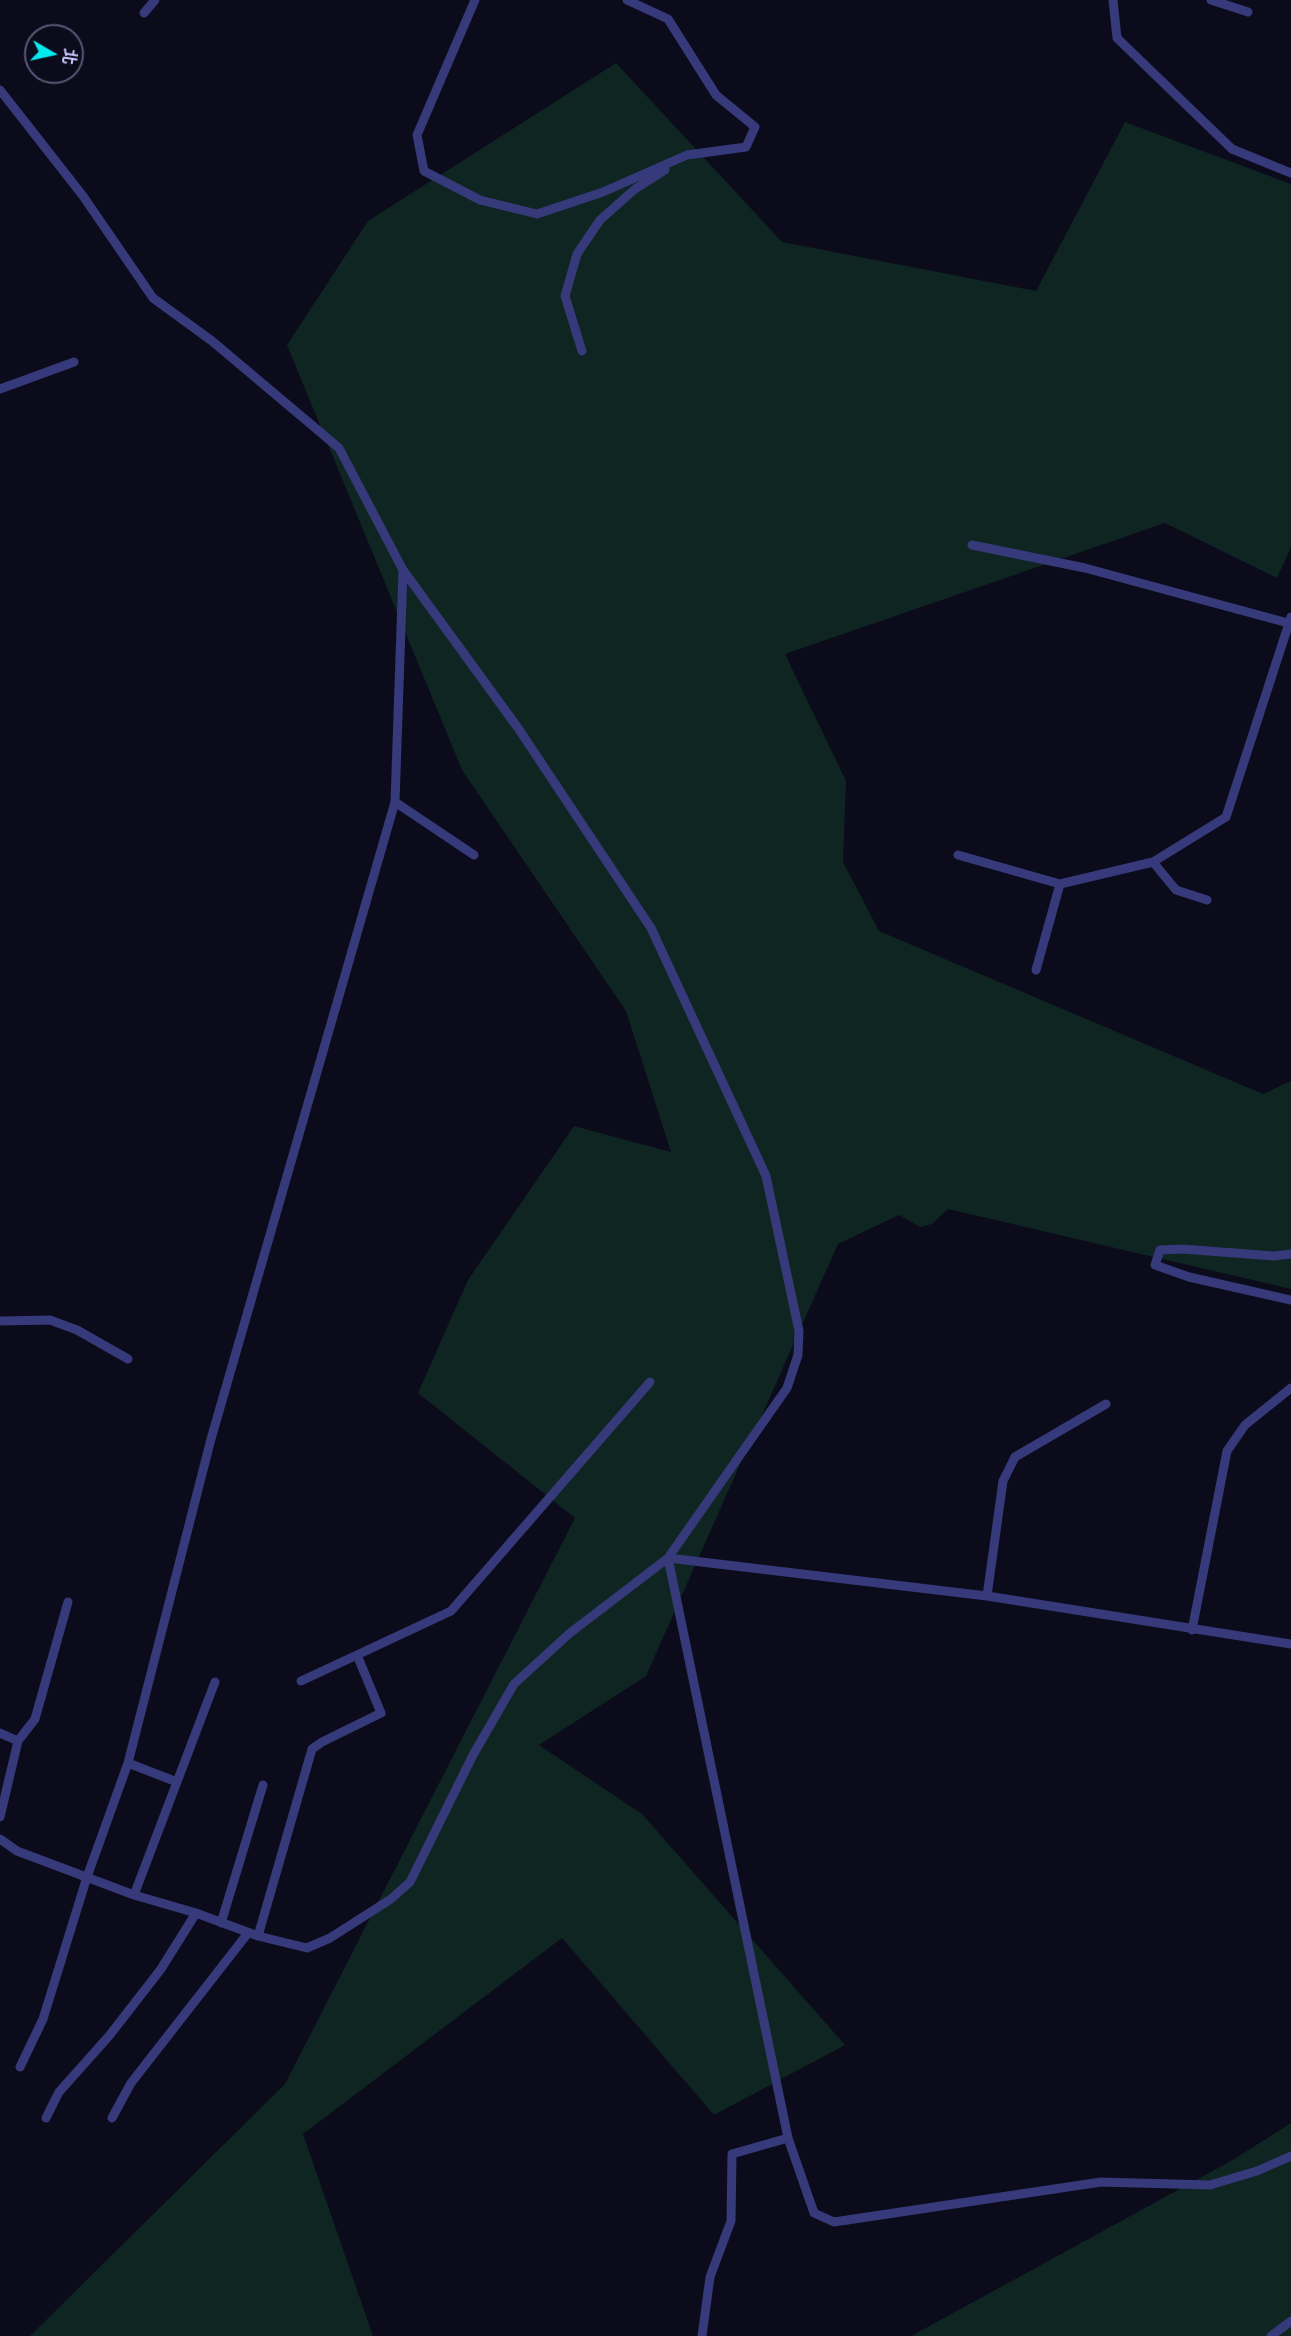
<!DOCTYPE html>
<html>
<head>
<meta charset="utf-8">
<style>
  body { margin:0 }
  #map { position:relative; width:1291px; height:2336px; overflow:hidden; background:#0c0b1b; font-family:Quicksand,"Noto Sans TC",sans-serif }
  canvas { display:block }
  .north { position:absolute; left:24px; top:24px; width:60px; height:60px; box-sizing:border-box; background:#0c0b1b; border:2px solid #575676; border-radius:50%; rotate:99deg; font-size:16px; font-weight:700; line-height:24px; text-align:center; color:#c8c6fe }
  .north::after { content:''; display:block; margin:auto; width:21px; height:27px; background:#02e9ee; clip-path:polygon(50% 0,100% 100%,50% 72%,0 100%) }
</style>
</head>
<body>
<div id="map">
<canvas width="1291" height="2336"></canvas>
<div class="north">北</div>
</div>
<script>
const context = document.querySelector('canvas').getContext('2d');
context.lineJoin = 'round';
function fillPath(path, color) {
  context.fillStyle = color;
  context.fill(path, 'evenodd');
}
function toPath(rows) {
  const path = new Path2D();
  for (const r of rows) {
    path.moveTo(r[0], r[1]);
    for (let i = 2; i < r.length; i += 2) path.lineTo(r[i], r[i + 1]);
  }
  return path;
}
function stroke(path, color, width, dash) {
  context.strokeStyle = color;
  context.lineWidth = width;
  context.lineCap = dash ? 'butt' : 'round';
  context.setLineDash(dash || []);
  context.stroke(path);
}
const green = toPath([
  [616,63,782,242,1036,291,1125,122,1291,184,1291,547,1277,578,1165,523,785,654,846,781,843,862,879,931,1263,1094,1291,1081,1291,1289,948,1209,932,1224,920,1227,899,1215,838,1244,646,1676,539,1745,642,1814,845,2045,714,2115,562,1938,303,2134,373,2336,30,2336,285,2084,575,1518,418,1393,468,1280,574,1126,671,1152,626,1011,462,770,287,345,368,221],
  [1291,2123,1291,2336,911,2336,1231,2161]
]);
const lane = toPath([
  [475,0,417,135,424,171,480,200,537,214,603,192,687,155,746,147,755,127,716,95,668,19,627,0],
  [1113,0,1117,38,1232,149,1291,173],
  [1211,0,1248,12],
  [144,13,155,0],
  [0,90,83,196,153,298,212,341,339,448,403,570,395,802,211,1439,128,1763,87,1877,43,2019,20,2067],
  [582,351,565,296,577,254,600,220,635,189,665,170],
  [0,389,74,362],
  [972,545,1085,568,1288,623],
  [403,570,518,728,651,928,766,1176,799,1331,798,1355,787,1388,668,1558,788,2138,814,2213,834,2222,1101,2182,1210,2185,1257,2171,1291,2156],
  [395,802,474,855],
  [958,855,1060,884,1153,862,1226,817,1291,617],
  [1153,862,1176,890,1207,900],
  [1036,970,1060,884],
  [1291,1254,1274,1256,1182,1249,1160,1250,1155,1265,1189,1277,1291,1300],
  [0,1321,50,1320,77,1330,128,1359],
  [987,1596,1003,1481,1015,1457,1106,1404],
  [1192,1630,1227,1451,1245,1425,1291,1388],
  [301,1681,357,1655],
  [0,1733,18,1741,0,1817],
  [18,1741,35,1719,68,1602],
  [128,1763,177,1782],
  [0,1839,17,1851,134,1895,196,1913,258,1936,307,1948,330,1938,391,1899,410,1882,473,1755,514,1684,570,1633,668,1558,987,1596,1291,1644],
  [134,1895,215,1682],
  [221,1923,263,1785],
  [258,1936,312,1749,322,1742,381,1713,357,1655,451,1611,650,1382],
  [46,2118,59,2092,109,2036,161,1969,196,1913],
  [112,2118,131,2083,248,1933],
  [702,2336,710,2277,731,2221,732,2154,788,2138],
  [1271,2336,1291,2321]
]);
fillPath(green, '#0e2522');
stroke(lane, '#36397a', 9);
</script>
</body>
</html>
